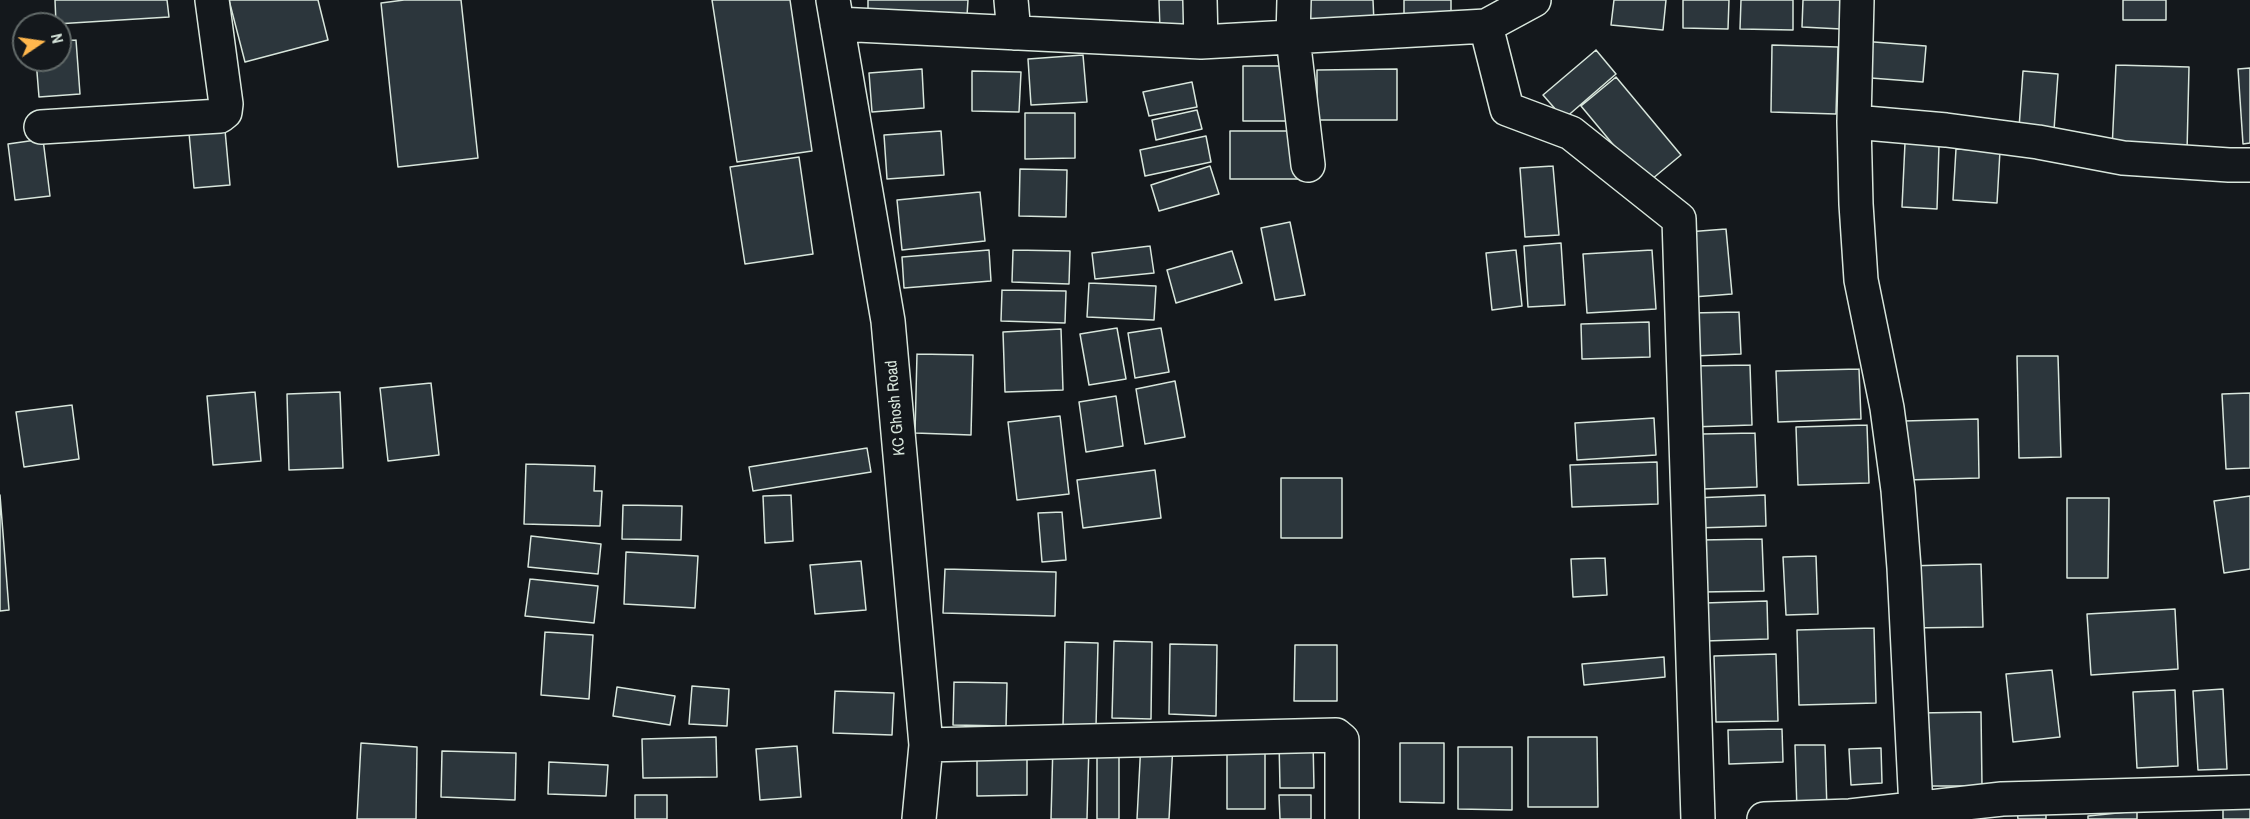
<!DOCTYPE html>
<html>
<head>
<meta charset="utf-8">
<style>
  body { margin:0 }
  #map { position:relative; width:2250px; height:819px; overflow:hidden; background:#14181c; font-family:"Archivo Narrow",sans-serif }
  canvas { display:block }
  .north { position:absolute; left:12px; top:12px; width:60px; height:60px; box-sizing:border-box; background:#14181c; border:2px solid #626a69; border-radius:50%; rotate:77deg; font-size:16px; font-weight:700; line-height:24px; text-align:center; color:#d8e6dc }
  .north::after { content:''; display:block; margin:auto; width:21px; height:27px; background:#ffb74d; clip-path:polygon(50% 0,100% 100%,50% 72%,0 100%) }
</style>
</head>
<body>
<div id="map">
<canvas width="2250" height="819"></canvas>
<div class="north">N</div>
</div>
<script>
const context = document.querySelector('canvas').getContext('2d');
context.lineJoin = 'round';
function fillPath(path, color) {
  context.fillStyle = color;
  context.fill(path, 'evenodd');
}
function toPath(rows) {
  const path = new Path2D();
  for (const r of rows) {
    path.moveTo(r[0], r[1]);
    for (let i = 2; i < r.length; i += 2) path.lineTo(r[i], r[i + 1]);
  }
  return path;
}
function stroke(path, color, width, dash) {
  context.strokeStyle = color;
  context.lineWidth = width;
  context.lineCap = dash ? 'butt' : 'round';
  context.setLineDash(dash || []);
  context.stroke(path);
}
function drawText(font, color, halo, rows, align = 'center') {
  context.font = font + ' "Archivo Narrow",sans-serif';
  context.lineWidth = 4.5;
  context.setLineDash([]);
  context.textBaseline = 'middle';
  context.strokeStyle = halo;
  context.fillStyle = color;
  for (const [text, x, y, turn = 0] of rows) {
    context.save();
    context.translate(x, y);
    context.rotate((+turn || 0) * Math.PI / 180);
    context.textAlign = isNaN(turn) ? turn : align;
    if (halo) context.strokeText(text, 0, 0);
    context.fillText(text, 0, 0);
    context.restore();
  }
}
const building = toPath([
  [55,0,167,0,169,17,56,24,55,0],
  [229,0,318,0,328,40,245,62,229,0],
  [404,0,461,0,478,158,398,167,381,3,404,0],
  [712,0,790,0,812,151,737,162,712,0],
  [868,0,968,0,967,16,868,13,868,0],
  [1159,0,1190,0,1192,29,1160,30,1159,0],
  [1302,0,1373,0,1374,23,1303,26,1302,0],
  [1404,0,1451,0,1451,16,1404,16,1404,0],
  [1614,0,1666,0,1663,30,1611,25,1614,0],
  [1683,0,1729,0,1728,29,1683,28,1683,0],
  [1741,0,1793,0,1793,30,1740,29,1741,0],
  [1803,0,1843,0,1841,29,1802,27,1803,0],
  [2123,0,2166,0,2166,20,2123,20,2123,0],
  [76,40,80,94,39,97,36,60,60,60,60,41,76,40],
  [1861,41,1926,46,1923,82,1858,77,1861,41],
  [1772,45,1838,47,1836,114,1771,112,1772,45],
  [1596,50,1616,74,1564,119,1543,95,1596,50],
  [1083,55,1087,102,1031,105,1028,59,1083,55],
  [2116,65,2189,67,2187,152,2112,149,2116,65],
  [1243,66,1289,66,1289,121,1243,121,1243,66],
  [2250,68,2250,143,2243,144,2238,69,2250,68],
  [922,69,924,108,872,112,869,73,922,69],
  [1397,69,1397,120,1317,120,1317,70,1397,69],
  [972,71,1021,72,1019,112,972,111,972,71],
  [2023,71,2058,74,2054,130,2019,128,2023,71],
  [1616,77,1681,155,1646,184,1581,106,1616,77],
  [1192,82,1197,107,1149,116,1143,92,1192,82],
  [1197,110,1202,129,1156,140,1152,120,1197,110],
  [1025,113,1075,113,1075,158,1025,159,1025,113],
  [225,130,230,185,194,188,189,133,225,130],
  [941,131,944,175,887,179,884,135,941,131],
  [1230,131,1299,131,1299,179,1230,179,1230,131],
  [1206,136,1211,162,1145,176,1140,150,1206,136],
  [43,139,50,196,15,200,8,144,43,139],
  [1905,143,1939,145,1937,209,1902,207,1905,143],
  [1956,149,2000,151,1997,203,1953,200,1956,149],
  [799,157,813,254,745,264,730,167,799,157],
  [1210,166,1219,194,1159,211,1151,185,1210,166],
  [1553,166,1559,235,1525,237,1520,168,1553,166],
  [1020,169,1067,170,1066,217,1019,216,1020,169],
  [980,192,985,241,902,250,897,200,980,192],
  [1290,222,1305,295,1275,300,1261,228,1290,222],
  [1726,229,1732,294,1693,297,1687,232,1726,229],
  [1561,243,1565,305,1528,307,1524,246,1561,243],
  [1150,246,1154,273,1095,279,1092,253,1150,246],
  [989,250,991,281,904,288,902,257,989,250],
  [1013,250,1070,251,1069,284,1012,282,1013,250],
  [1516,250,1522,306,1492,310,1486,253,1516,250],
  [1652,250,1656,309,1587,313,1583,254,1652,250],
  [1232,251,1242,283,1176,303,1167,270,1232,251],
  [1089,283,1156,286,1154,320,1087,317,1089,283],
  [1002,290,1066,291,1065,323,1001,321,1002,290],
  [1739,312,1741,354,1693,356,1691,313,1739,312],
  [1649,322,1650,357,1582,359,1581,324,1649,322],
  [1117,328,1126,379,1089,385,1080,334,1117,328],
  [1161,328,1169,372,1135,378,1128,333,1161,328],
  [1061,329,1063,390,1005,392,1003,332,1061,329],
  [917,354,973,355,971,435,915,433,917,354],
  [2017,356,2058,356,2061,457,2019,458,2017,356],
  [1750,365,1752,425,1691,427,1690,366,1750,365],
  [1859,369,1861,419,1778,422,1776,371,1859,369],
  [1175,381,1185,437,1145,444,1136,389,1175,381],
  [431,383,439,455,388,461,380,388,431,383],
  [255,392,261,461,213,465,207,396,255,392],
  [340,392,343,468,289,470,287,394,340,392],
  [2250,393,2250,468,2226,469,2222,394,2250,393],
  [1116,396,1123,446,1086,452,1079,402,1116,396],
  [72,405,79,459,24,467,16,412,72,405],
  [1060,416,1069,494,1017,500,1008,422,1060,416],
  [1654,418,1656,455,1577,460,1575,423,1654,418],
  [1978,419,1979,478,1906,480,1904,421,1978,419],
  [1867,425,1869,483,1798,485,1796,427,1867,425],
  [1755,433,1757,487,1703,489,1702,434,1755,433],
  [867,448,871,472,753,491,749,467,867,448],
  [1657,462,1658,504,1572,507,1570,465,1657,462],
  [526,464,595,466,594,491,602,491,600,526,524,524,526,464],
  [1155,470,1161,518,1083,528,1077,480,1155,470],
  [1281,478,1342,478,1342,538,1281,538,1281,478],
  [0,495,9,610,0,611,0,495],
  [791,495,793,541,765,543,763,496,791,495],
  [1765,495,1766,526,1695,528,1694,498,1765,495],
  [2250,496,2250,569,2224,573,2214,501,2250,496],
  [2067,498,2109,498,2108,578,2067,578,2067,498],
  [623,505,682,506,681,540,622,539,623,505],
  [1062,512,1066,560,1042,562,1038,513,1062,512],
  [531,536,601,544,598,574,528,567,531,536],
  [1762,539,1764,591,1702,592,1700,540,1762,539],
  [626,552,698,556,695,608,624,604,626,552],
  [1816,556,1818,614,1786,615,1783,557,1816,556],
  [1605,558,1607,595,1573,597,1571,559,1605,558],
  [861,561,866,610,815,614,810,565,861,561],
  [1981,564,1983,627,1908,628,1906,566,1981,564],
  [945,569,1056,572,1055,616,943,613,945,569],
  [530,579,598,586,594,623,525,616,530,579],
  [1767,601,1768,639,1705,641,1704,603,1767,601],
  [2175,609,2178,669,2091,675,2087,614,2175,609],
  [1874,628,1876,703,1799,705,1797,630,1874,628],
  [545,632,593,635,589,699,541,695,545,632],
  [1114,641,1152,642,1151,719,1112,718,1114,641],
  [1065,642,1098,643,1096,727,1063,726,1065,642],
  [1170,644,1217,645,1216,716,1169,714,1170,644],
  [1295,645,1337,645,1337,701,1294,701,1295,645],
  [1776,654,1778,721,1716,722,1714,656,1776,654],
  [1664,657,1665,677,1584,685,1582,664,1664,657],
  [2052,670,2060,737,2013,742,2006,674,2052,670],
  [954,682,1007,683,1006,726,953,725,954,682],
  [692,686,729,689,727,726,689,724,692,686],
  [617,687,675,696,670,725,613,716,617,687],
  [2223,689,2227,769,2198,770,2193,691,2223,689],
  [2175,690,2178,766,2137,768,2133,692,2175,690],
  [835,691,894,693,892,735,833,733,835,691],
  [1981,712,1982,786,1919,786,1918,713,1981,712],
  [1782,729,1783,762,1729,764,1728,730,1782,729],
  [716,737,717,777,643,778,642,739,716,737],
  [1528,737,1597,737,1598,807,1528,807,1528,737],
  [1313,740,1314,788,1280,788,1279,741,1313,740],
  [1141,742,1173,744,1169,819,1137,819,1141,742],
  [361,743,417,747,416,819,357,819,361,743],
  [1053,743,1089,744,1087,819,1051,819,1053,743],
  [1400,743,1444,743,1444,803,1400,802,1400,743],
  [1795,745,1825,745,1827,810,1797,811,1795,745],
  [797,746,801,797,760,800,756,749,797,746],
  [1097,746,1119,746,1119,819,1097,819,1097,746],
  [1227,747,1265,747,1265,809,1227,809,1227,747],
  [1458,747,1512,747,1512,810,1458,809,1458,747],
  [1881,748,1882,783,1851,785,1849,749,1881,748],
  [442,751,516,753,515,800,441,797,442,751],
  [977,756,1027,756,1027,795,977,796,977,756],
  [549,762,608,765,606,796,548,794,549,762],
  [635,795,667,795,667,819,635,819,635,795],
  [1279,795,1311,795,1311,819,1280,819,1279,795],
  [2250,803,2250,819,2223,819,2223,808,2250,803],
  [2046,809,2046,819,2018,819,2017,810,2046,809],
  [2137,811,2137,819,2088,819,2088,816,2137,811]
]);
const street = toPath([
  [833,0,888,321,926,745,919,819],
  [1011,0,1014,33],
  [1200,0,1201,42,1486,26,1507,109,1571,133,1679,219,1698,819],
  [1294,0,1293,38,1308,165],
  [1857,0,1854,122,1856,204,1861,280,1887,408,1898,490,1904,568,1916,808],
  [837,24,1201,42],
  [1486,26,1534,0],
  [1854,122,1946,130,2038,142,2123,158,2229,165,2250,165],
  [41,127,220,116,225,112,226,104,212,0],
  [926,745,1336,735,1342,740,1342,819],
  [1764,819,1850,816,2002,799,2250,792]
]);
const streetNames = [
  ["KC Ghosh Road",896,408,-95]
];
fillPath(building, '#2c363c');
stroke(building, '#d8e6dc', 1.5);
stroke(street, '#d8e6dc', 36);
stroke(street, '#14181c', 33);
drawText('16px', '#d8e6dc', '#14181c', streetNames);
</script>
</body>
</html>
